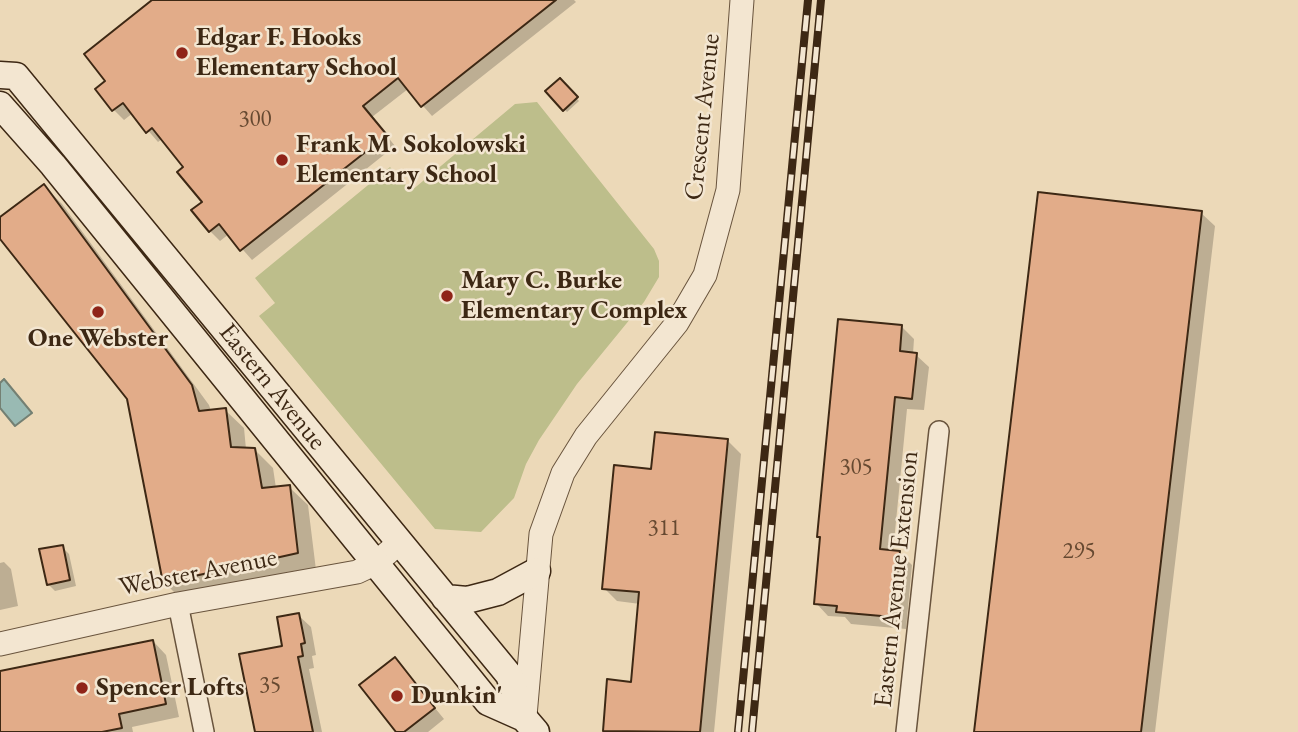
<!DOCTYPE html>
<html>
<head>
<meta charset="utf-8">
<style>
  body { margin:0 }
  canvas { display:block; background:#ecd9b8 }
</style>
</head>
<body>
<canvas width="1298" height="732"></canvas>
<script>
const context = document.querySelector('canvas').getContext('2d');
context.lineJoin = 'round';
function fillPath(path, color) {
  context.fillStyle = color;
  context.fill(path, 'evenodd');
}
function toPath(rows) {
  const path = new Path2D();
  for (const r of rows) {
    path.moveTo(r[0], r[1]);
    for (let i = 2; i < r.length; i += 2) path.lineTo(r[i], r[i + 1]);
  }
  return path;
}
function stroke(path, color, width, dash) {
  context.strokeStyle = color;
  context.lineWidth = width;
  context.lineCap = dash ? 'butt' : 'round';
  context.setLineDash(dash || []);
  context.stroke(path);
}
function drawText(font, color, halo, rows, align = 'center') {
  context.font = font + ' "EB Garamond",serif';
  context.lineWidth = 5;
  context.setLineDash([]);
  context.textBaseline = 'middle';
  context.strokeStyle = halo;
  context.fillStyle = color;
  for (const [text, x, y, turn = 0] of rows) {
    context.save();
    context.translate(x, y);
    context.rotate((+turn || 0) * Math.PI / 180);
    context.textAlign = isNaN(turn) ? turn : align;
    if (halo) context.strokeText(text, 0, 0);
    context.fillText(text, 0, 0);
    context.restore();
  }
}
const green = toPath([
  [537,102,654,249,659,261,659,277,644,302,577,384,539,440,526,464,514,498,481,532,435,529,259,316,275,303,255,278,390,167,411,191,515,104]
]);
const water = toPath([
  [4,379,32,413,15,426,0,408,0,383,4,379]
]);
const shadow = toPath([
  [155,0,574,0,576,2,432,116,408,89,372,117,395,146,252,260,229,234,220,241,210,231,204,202,186,168,162,139,158,142,133,113,124,120,114,110,108,81],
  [560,80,579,101,567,112,548,91],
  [44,186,62,204,209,405,211,411,225,410,244,428,246,449,254,449,273,468,276,488,289,487,308,505,316,570,182,600,164,582,129,398,0,236,0,219],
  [1201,213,1215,226,1155,732,976,732],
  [901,326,914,339,913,354,916,355,929,367,924,410,907,409,893,552,899,552,912,565,906,629,851,624,845,617,828,616,816,603,822,539,819,536],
  [728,441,741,454,714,732,606,732,604,730,632,683,640,604,617,601,604,588,653,471],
  [62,547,69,554,76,586,55,591,48,584],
  [4,562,11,569,18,606,0,610,0,563],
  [298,615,311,627,316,655,312,656,314,668,309,669,322,732,256,732,284,648],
  [153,641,166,655,179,717,132,727,133,732,0,732,0,673],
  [395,659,444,719,428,732,398,732]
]);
const building = toPath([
  [152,0,556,0,421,107,398,78,363,106,387,135,240,251,219,224,209,232,191,210,202,202,177,172,183,167,152,128,146,133,123,103,112,111,95,89,105,81,84,54,152,0],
  [560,78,578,97,563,111,545,91,560,78],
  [44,184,192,385,199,411,226,408,231,447,255,448,262,488,290,485,298,553,163,583,127,399,0,239,0,217,44,184],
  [1038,192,1202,211,1141,732,974,732,1038,192],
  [838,319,902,325,900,351,917,353,912,399,895,397,880,549,900,551,893,617,836,612,837,606,814,604,820,537,817,537,838,319],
  [655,432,728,439,700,732,603,731,607,679,631,682,639,592,602,589,614,465,651,469,655,432],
  [63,545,70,580,47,585,39,549,63,545],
  [299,613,305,643,301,644,303,656,298,657,313,732,255,732,239,654,282,646,277,617,299,613],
  [153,640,166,704,119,714,122,728,102,732,0,732,0,671,153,640],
  [395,657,435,708,404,732,396,732,359,685,395,657]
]);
const minor = toPath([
  [178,604,204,732],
  [906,732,939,431]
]);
const tertiary = toPath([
  [0,644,178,604,357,572,376,563,400,542],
  [525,716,541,534,563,473,586,436,677,323,705,275,728,190,742,0]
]);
const secondary = toPath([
  [0,75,16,76,509,675,524,718,536,732],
  [0,105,53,165,488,702,524,718],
  [445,598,467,600,498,592,537,571]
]);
const rail = toPath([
  [738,732,808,0],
  [752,732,821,0]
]);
const markers = [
  [182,53,7,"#8f2418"],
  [282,160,7,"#8f2418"],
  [447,296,7,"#8f2418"],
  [98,312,7,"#8f2418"],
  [82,688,7,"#8f2418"],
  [397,696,7,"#8f2418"]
];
const numberNames = [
  ["300",255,120],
  ["305",856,468],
  ["311",664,529],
  ["295",1079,552],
  ["35",270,686]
];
const poiNames = [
  ["Edgar F. Hooks",196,38],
  ["Elementary School",196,68],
  ["Frank M. Sokolowski",296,145],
  ["Elementary School",296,175],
  ["Mary C. Burke",461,281],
  ["Elementary Complex",461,311],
  ["One Webster",98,339,"center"],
  ["Spencer Lofts",96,688],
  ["Dunkin'",411,696]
];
const streetNames = [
  ["Crescent Avenue",703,117,-84],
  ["Eastern Avenue",272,387,51],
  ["Webster Avenue",198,573,-11],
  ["Eastern Avenue Extension",897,579,-84]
];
fillPath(green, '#bdbe8b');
fillPath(water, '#99bab3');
stroke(water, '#748073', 2);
fillPath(shadow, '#0003');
fillPath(building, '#e2ac89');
stroke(building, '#3d2814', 2);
stroke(minor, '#69543d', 22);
stroke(tertiary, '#69543d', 25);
stroke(secondary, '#3d2814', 29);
stroke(minor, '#f3e6d1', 19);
stroke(tertiary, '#f3e6d1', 23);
stroke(secondary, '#f3e6d1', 26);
stroke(rail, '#3d2814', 8);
stroke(rail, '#f3e6d1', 5, [16]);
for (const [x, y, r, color] of markers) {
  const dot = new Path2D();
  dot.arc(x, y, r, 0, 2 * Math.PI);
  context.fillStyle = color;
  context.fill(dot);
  stroke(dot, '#f3e6d1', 2.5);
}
drawText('23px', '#664931', null, numberNames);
drawText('bold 26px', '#3d2814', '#f3e6d1', poiNames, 'left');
drawText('26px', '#3d2814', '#f3e6d1', streetNames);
</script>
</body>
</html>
